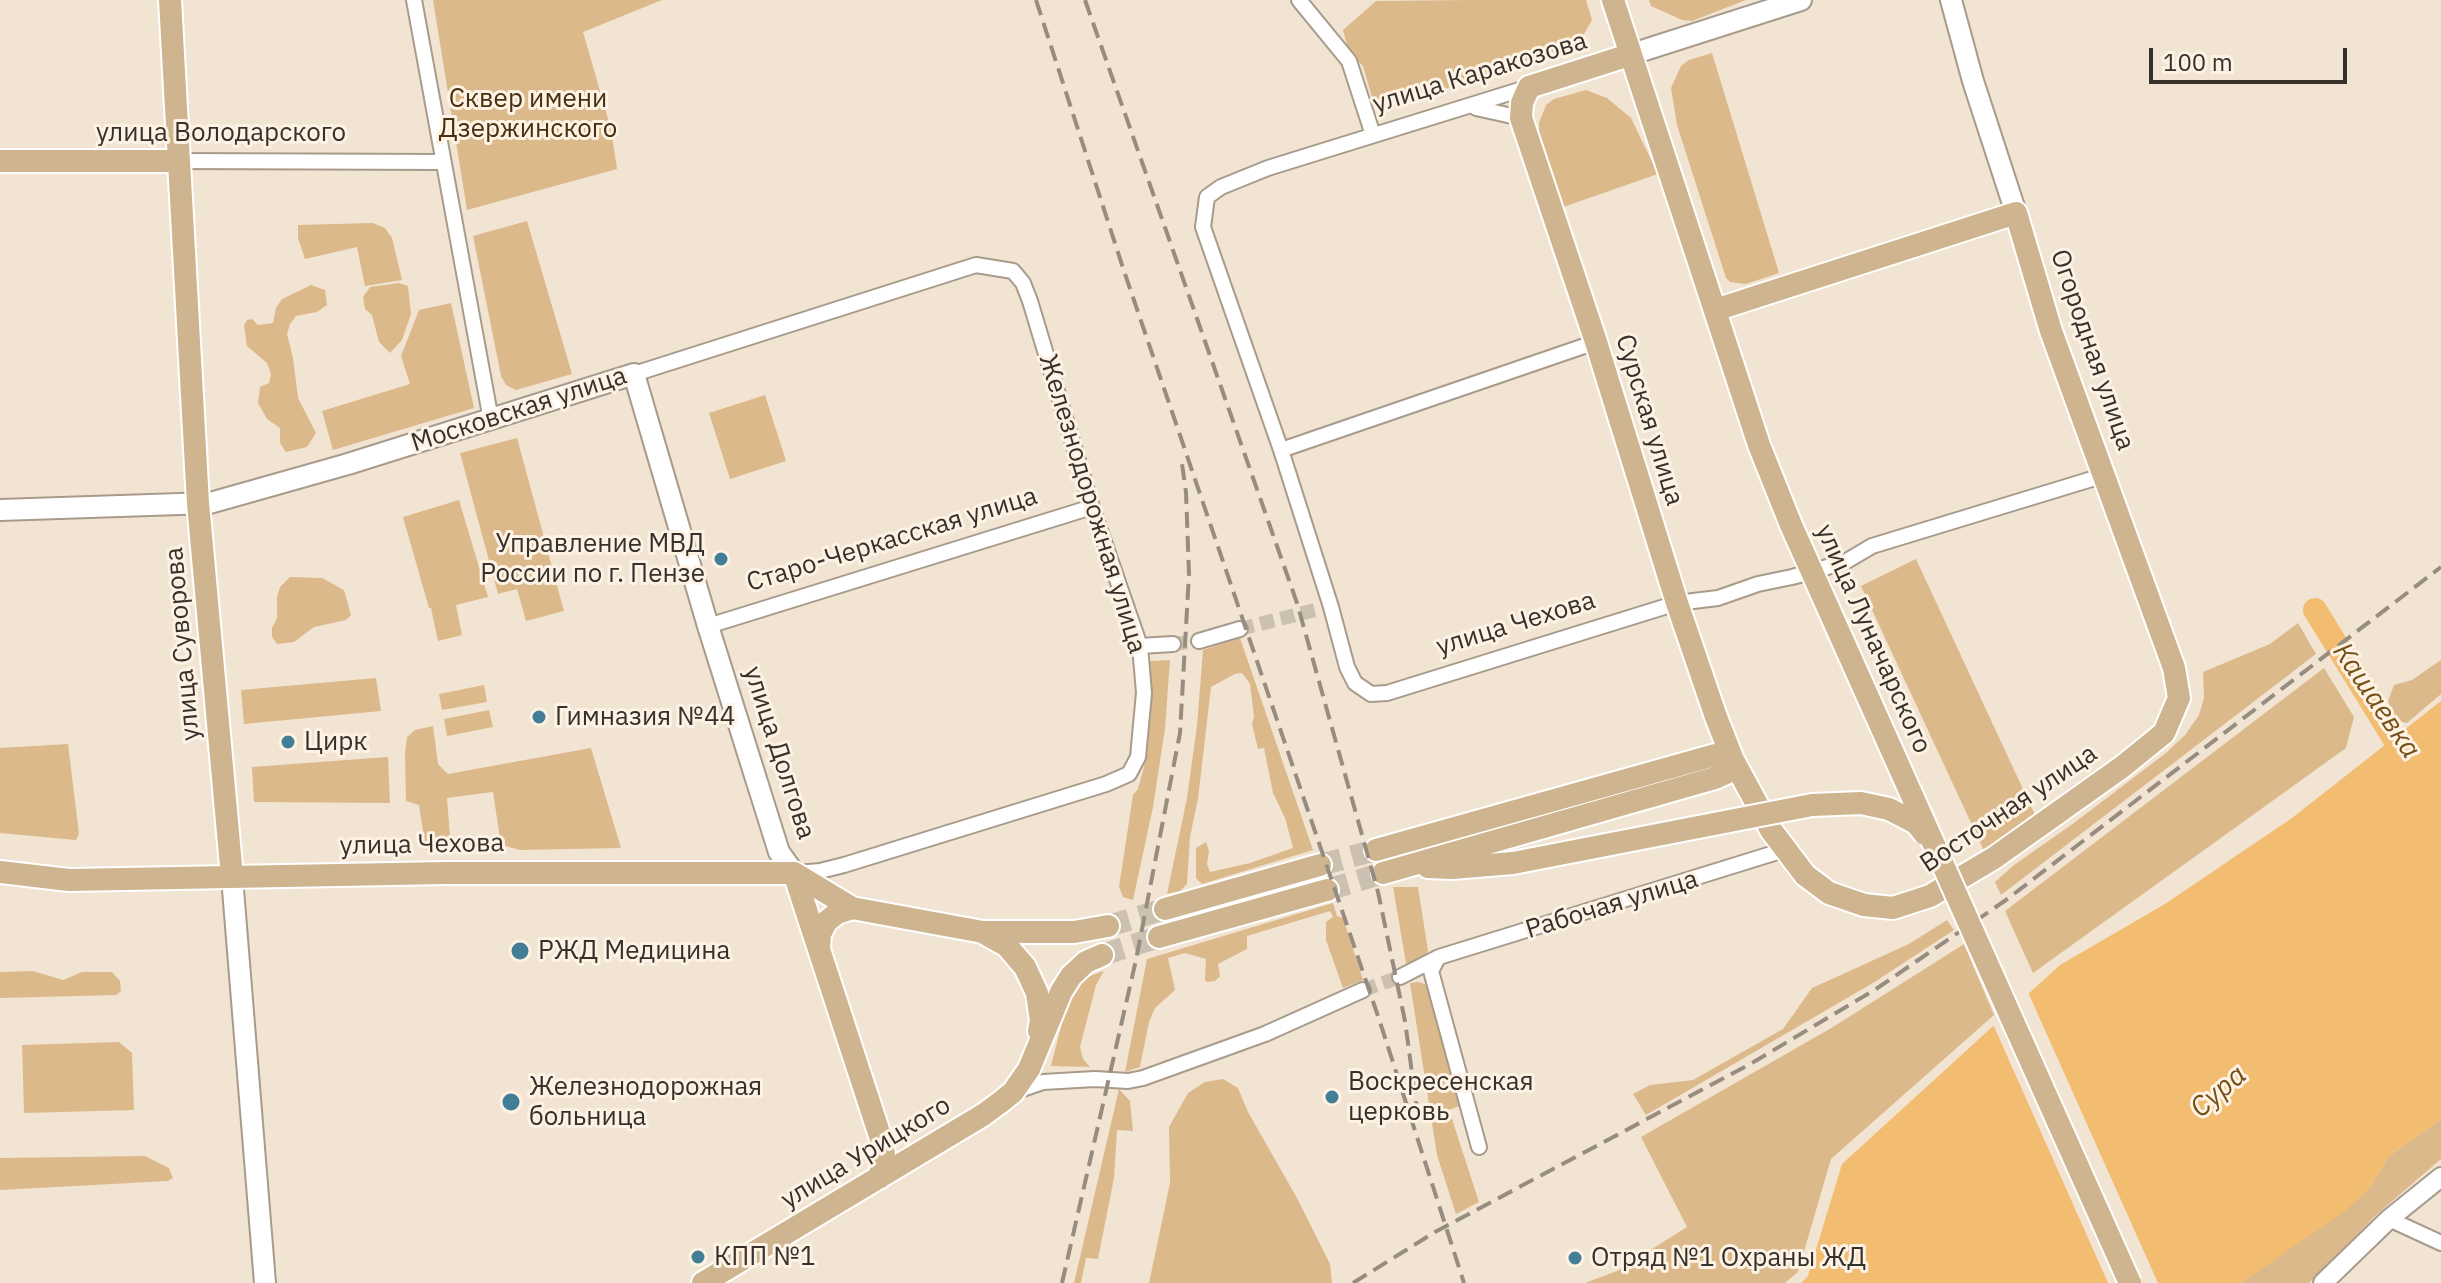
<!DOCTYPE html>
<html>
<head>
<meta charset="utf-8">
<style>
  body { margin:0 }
  #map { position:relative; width:2441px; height:1283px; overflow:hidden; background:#f2e4d3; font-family:"IBM Plex Sans",sans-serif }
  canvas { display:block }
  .scale { position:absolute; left:2149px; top:48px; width:198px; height:36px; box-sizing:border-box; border:4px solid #36312a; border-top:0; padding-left:10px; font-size:24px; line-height:28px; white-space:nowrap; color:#36312a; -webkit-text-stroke:6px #fdf2e4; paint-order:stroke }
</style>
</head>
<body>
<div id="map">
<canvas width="2441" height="1283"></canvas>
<div class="scale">100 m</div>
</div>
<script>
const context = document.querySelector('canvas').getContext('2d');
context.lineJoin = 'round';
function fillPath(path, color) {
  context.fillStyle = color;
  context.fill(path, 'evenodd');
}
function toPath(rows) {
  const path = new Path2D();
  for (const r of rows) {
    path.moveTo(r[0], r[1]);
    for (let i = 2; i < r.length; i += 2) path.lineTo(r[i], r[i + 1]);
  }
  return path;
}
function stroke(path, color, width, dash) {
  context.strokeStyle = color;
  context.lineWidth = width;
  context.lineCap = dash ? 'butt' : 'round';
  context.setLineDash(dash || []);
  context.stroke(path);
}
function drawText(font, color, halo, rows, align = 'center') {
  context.font = font + ' "IBM Plex Sans",sans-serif';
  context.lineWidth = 6;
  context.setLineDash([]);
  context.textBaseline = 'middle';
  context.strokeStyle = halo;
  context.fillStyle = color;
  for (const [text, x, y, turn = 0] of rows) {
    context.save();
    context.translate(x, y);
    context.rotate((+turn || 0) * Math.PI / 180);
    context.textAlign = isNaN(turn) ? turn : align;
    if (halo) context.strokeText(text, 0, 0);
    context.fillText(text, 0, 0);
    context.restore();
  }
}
const green = toPath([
  [433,0,662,0,583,32,611,129,617,169,467,210],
  [1471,0,1586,0,1592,20,1579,43,1387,109,1374,104,1363,66,1349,52,1343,30,1376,1],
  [1649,0,1746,0,1692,21,1682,20,1651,6],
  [1712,53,1779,273,1746,284,1730,282,1726,278,1677,125,1671,88,1681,66,1689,60],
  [1586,90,1607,98,1631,118,1658,174,1563,207,1539,131,1539,123,1546,105,1554,99],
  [527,221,572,374,516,390,506,385,501,376,473,236],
  [373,223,385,228,392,238,402,280,365,286,357,247,305,259,298,238,298,225],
  [399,283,408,286,411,314,402,340,390,353,379,342,372,315,365,309,363,297,370,287],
  [311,285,325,290,327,305,317,312,296,316,290,324,287,334,293,358,298,398,316,433,307,447,286,452,280,443,280,428,267,419,258,403,260,387,269,383,271,374,267,363,247,346,244,325,247,320,252,319,258,325,273,323,276,308,282,299],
  [451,303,474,408,333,450,322,411,410,384,401,356,419,310],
  [765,395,786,461,730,479,709,413],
  [517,438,564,611,526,621,517,589,498,594,460,453],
  [459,500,488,597,456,605,462,635,438,641,431,608,429,608,403,517],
  [1916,559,2036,817,1985,853,1861,586],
  [290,577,322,578,344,590,351,615,346,620,314,627,294,642,277,644,272,637,272,628,277,618,277,597,280,587],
  [2298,623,2316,654,2001,895,1995,882,2014,865,2074,823,2166,753,2185,735,2199,715,2204,698,2203,672,2270,644],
  [1240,638,1313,850,1202,884,1196,878,1196,848,1206,842,1209,851,1207,864,1210,872,1250,863,1293,848,1285,818,1273,793,1264,748,1258,749,1252,724,1254,716,1250,684,1242,673,1235,674,1211,687,1198,799,1190,837,1187,884,1180,891,1167,894,1187,798,1197,726,1203,650],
  [1170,660,1165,729,1153,807,1133,900,1123,897,1119,887,1133,795,1138,789,1144,767,1150,661],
  [2441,660,2441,694,2407,723,2394,720,2388,701,2394,685,2412,680],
  [2324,668,2354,717,2346,748,2033,973,2005,911],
  [376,678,381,711,244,724,241,690],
  [484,685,487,702,442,710,439,694],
  [489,710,493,727,447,736,444,719],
  [433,726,438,764,448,774,591,748,621,848,520,850,501,845,493,792,447,798,451,850,426,850,419,805,406,801,405,753,407,737,415,730],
  [68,744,79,834,76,840,0,833,0,748],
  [388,757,390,803,254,802,252,767],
  [1393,887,1418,887,1428,951,1425,957,1407,969],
  [1333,903,1337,916,1343,918,1363,980,1343,988,1326,940,1326,922,1333,917,1330,911,1247,936,1247,949,1218,964,1220,976,1215,981,1207,982,1205,980,1206,959,1185,953,1168,958,1175,990,1155,1008,1149,1022,1140,1067,1125,1072,1147,959],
  [1947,920,1954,930,1873,983,1646,1115,1633,1094,1650,1085,1693,1080,1783,1029,1812,988,1909,944],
  [1964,944,1994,1015,1831,1159,1798,1272,1785,1283,1585,1283,1617,1271,1687,1227,1641,1137,1833,1027],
  [33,971,63,980,82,972,112,972,120,981,121,991,116,995,0,998,0,972],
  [1104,971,1096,985,1080,1047,1083,1059,1090,1067,1051,1066,1067,1003,1084,978],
  [1418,982,1425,984,1436,997,1459,1106,1449,1110,1479,1202,1456,1214,1437,1155,1410,983],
  [119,1042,132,1053,134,1110,24,1113,22,1045],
  [1223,1079,1238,1088,1248,1112,1297,1198,1330,1264,1332,1283,1149,1283,1170,1183,1169,1127,1188,1093,1205,1082],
  [1119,1089,1130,1101,1133,1131,1117,1130,1114,1178,1098,1259,1086,1258,1081,1283,1074,1283],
  [2441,1119,2441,1159,2376,1215,2309,1283,2241,1283,2369,1189,2389,1156],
  [145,1156,169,1168,173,1178,168,1181,0,1190,0,1158]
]);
const water = toPath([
  [2441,701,2441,1119,2389,1156,2369,1189,2345,1211,2241,1283,1801,1283,1808,1276,1842,1164,2060,965,2165,904,2292,818]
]);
const pier = toPath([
  [2027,990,2158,1283,2108,1283,1992,1022]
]);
const river = toPath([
  [2315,610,2394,738,2441,789]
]);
const minorTunnel = toPath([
  [1240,629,1319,609],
  [1173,644,1199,641],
  [1363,990,1400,977]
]);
const primaryTunnel = toPath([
  [1320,865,1376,850],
  [1327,890,1383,873],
  [1108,926,1165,909],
  [1102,955,1159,937]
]);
const minor = toPath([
  [414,0,491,420],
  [1299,0,1349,61,1373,135],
  [1529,87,1268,168,1221,187,1207,197,1203,227,1281,450,1331,607,1347,667,1355,683,1371,694,1387,693,1677,603,1718,598,1758,584,1792,577,1845,562,1872,546,2105,475],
  [1476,108,1521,118],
  [178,161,442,162],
  [634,374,976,265,1013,271,1023,283,1030,301,1092,507,1140,646,1144,693,1138,757,1129,774,1106,784,844,865,820,871,797,873],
  [1281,450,1596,342],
  [708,626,1092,507],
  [1199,641,1240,629],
  [1140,646,1173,644],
  [1438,958,1431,971,1479,1147],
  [1400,977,1439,957,1784,850],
  [1014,1092,1043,1082,1095,1079,1128,1081,1143,1078,1265,1034,1363,990],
  [2389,1219,2441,1243]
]);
const tertiary = toPath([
  [2323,1283,2389,1219,2441,1177]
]);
const secondary = toPath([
  [1951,0,1973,81,2016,213],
  [1629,55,1801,0],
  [0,510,210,503,348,464,634,374,708,626,779,852,794,873],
  [232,877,265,1283]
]);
const primary = toPath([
  [170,0,198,503,232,877],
  [1613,0,1759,445,1791,525],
  [1629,55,1529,87,1522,103,1521,118,1596,342,1677,603,1716,717,1733,760,1771,830,1805,875,1829,893,1864,905,1893,908,1930,896,1994,858,2122,767,2164,733,2179,698,2174,668,2051,331,2016,213,1715,310],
  [0,161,178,161],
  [1376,850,1715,755,1733,760],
  [1428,867,1452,868,1513,863],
  [0,872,69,880,446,873,794,873],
  [794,873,852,908,983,932,1074,932,1108,926],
  [794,873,883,1145,884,1157,879,1178],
  [1383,873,1715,778,1728,772,1733,760],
  [1165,909,1320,865],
  [984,933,1007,946,1025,967,1037,993,1041,1021,1039,1031],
  [1159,937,1327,890],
  [819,948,820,934,826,922,837,913,852,908],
  [703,1283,983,1115,1002,1101,1013,1092,1029,1069,1061,992,1071,976,1086,962,1102,955]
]);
const rail = toPath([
  [1036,0,1124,271,1380,1022,1464,1283],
  [1085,0,1297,603,1378,892,1405,1021,1417,1110],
  [1062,1283,1136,960,1180,733,1189,574,1186,492,1182,464],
  [1353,1283,1435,1232,1752,1063,1876,989,2006,900,2441,567]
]);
const primaryBridge = toPath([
  [1791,525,2130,1283],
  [1513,863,1812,805,1861,803,1889,809,1916,823,1925,834]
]);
const markers = [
  [721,559,8,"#427f96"],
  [539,717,8,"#427f96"],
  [288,742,8,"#427f96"],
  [520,951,10,"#427f96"],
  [1332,1097,8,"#427f96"],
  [511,1102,10,"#427f96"],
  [698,1257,8,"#427f96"],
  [1575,1258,8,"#427f96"]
];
const streetNames = [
  ["улица Каракозова",1480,73,-17],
  ["улица Володарского",221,133],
  ["Огородная улица",2092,350,71],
  ["Московская улица",519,410,-18],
  ["Сурская улица",1649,420,73],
  ["Железнодорожная улица",1092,504,73],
  ["Старо-Черкасская улица",892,540,-17],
  ["улица Чехова",1516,624,-17],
  ["улица Луначарского",1873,639,66],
  ["улица Суворова",183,644,-95],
  ["улица Долгова",779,753,72],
  ["Восточная улица",2009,809,-34],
  ["улица Чехова",422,845,-1],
  ["Рабочая улица",1612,905,-17],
  ["улица Урицкого",866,1153,-31]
];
const parkNames = [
  ["Сквер имени",528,99],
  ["Дзержинского",528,129]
];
const poiNames = [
  ["Управление МВД",705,544,"right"],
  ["России по г. Пензе",705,574,"right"],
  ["Гимназия №44",555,717],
  ["Цирк",304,742],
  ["РЖД Медицина",538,951],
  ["Воскресенская",1348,1082],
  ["церковь",1348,1112],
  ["Железнодорожная",529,1087],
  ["больница",529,1117],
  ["КПП №1",714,1257],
  ["Отряд №1 Охраны ЖД",1591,1258]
];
const waterNames = [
  ["Кашаевка",2376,701,56],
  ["Сура",2219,1092,-41]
];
fillPath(green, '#dcb98a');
fillPath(water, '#f2bc71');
fillPath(pier, '#f2e4d3');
stroke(river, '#f2bc71', 24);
stroke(minorTunnel, '#ccc0b1', 14, [14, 7]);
stroke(primaryTunnel, '#ccc0b1', 22, [22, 11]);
stroke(minor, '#a89b8b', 18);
stroke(tertiary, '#a89b8b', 22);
stroke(secondary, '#a89b8b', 24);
stroke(primary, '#fff', 26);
stroke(minor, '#fff', 14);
stroke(tertiary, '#fff', 18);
stroke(secondary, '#fff', 20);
stroke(primary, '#ceb58f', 22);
stroke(rail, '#968c80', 4, [16, 8]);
stroke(primaryBridge, '#fff', 26, []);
stroke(primaryBridge, '#ceb58f', 22);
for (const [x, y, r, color] of markers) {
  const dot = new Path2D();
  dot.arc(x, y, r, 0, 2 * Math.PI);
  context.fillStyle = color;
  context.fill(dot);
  stroke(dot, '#fdf2e4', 3);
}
drawText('26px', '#36312a', '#fdf2e4', streetNames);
drawText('26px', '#46300f', '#fdf2e4', parkNames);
drawText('26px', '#36312a', '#fdf2e4', poiNames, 'left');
drawText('italic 28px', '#745017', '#fdf2e4', waterNames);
</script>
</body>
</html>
